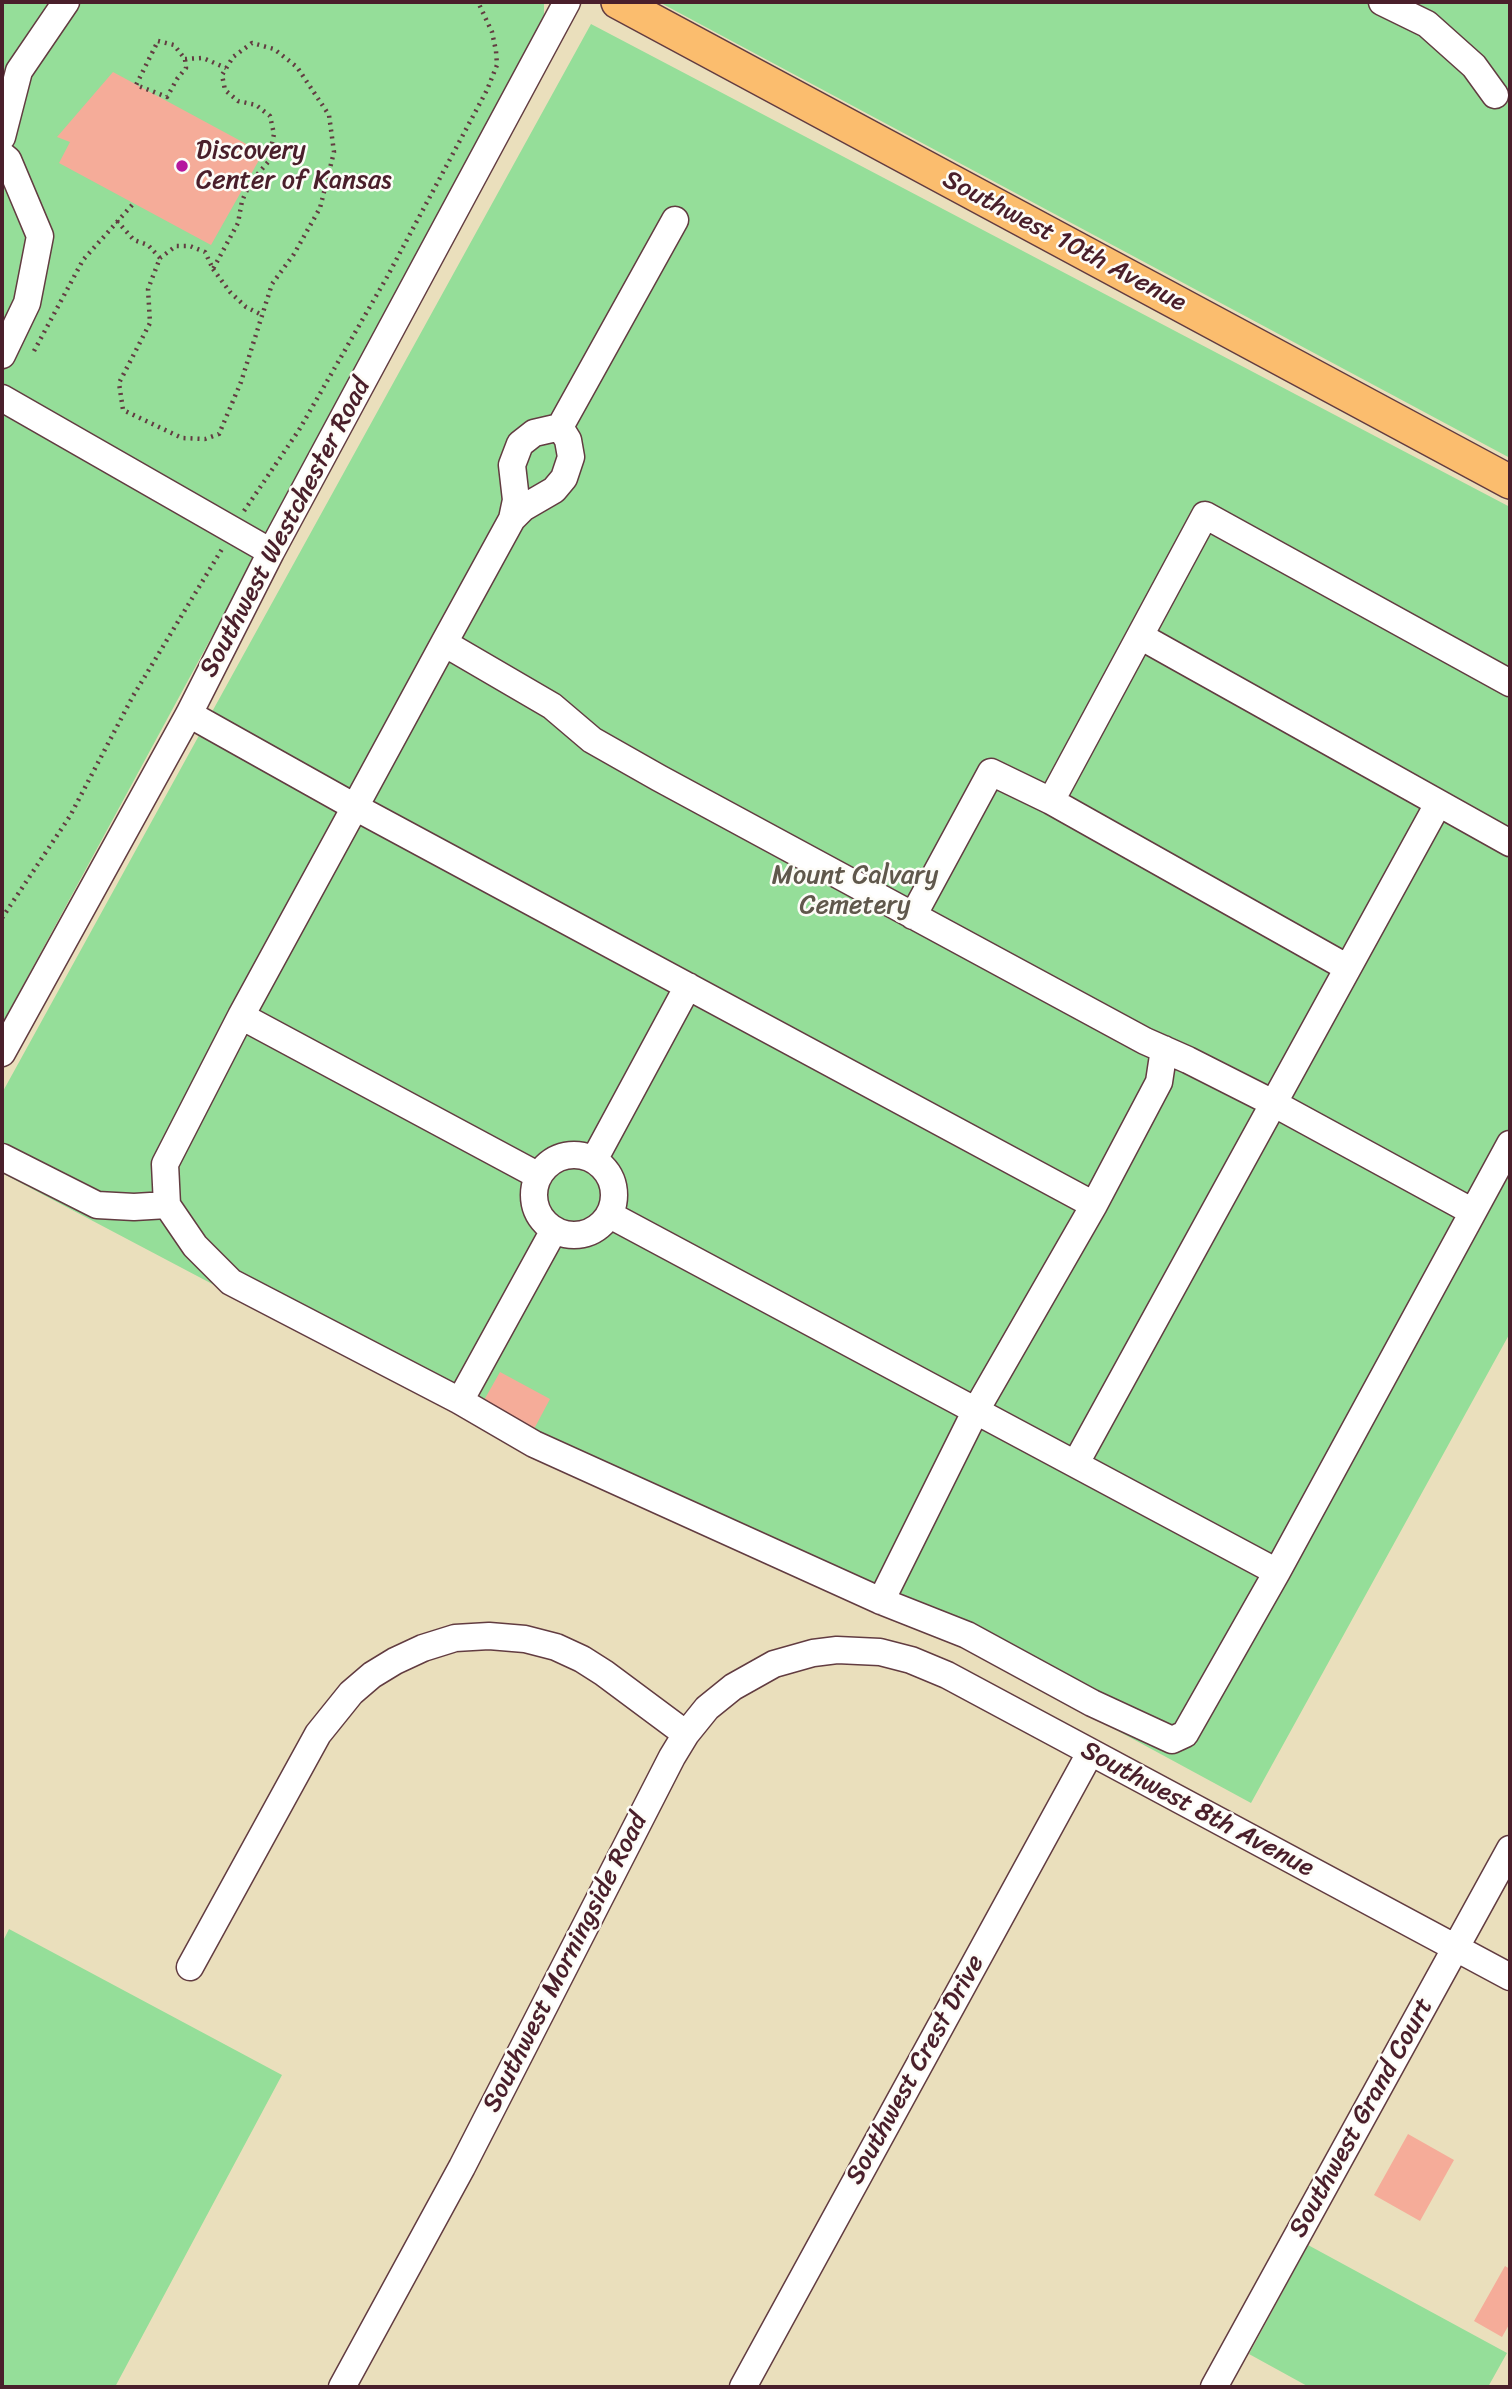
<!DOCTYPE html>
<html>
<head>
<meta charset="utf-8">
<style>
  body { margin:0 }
  #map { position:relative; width:1512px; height:2389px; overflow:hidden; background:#eadfbc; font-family:Sriracha,sans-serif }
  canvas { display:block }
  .frame { position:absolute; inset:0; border:4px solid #4a1f2b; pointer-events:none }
</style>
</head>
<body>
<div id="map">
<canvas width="1512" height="2389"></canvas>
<div class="frame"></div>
</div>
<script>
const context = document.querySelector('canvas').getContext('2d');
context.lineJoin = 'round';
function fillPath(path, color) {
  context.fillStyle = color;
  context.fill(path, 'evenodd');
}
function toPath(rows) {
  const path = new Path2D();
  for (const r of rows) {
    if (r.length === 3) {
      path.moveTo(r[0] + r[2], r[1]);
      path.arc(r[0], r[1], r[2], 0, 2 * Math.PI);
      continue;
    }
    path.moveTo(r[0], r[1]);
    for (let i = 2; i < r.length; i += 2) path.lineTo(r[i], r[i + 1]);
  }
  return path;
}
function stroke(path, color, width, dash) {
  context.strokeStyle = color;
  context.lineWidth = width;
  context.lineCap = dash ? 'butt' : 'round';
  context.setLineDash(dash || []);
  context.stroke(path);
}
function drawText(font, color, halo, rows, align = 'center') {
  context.font = font + ' Sriracha,sans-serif';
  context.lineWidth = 5;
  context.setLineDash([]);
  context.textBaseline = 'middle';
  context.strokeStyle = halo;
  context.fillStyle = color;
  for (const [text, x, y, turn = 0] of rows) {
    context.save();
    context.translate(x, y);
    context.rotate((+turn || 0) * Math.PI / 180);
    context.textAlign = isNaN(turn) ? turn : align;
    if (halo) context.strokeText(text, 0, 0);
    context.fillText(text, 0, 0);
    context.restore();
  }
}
const green = toPath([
  [2,2,544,2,544,16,537,36,2,1024],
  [659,2,1510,2,1510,458],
  [591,24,1510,507,1510,1333,1251,1803,965,1648,540,1457,2,1173,2,1093],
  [9,1929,282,2075,115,2387,2,2387,2,1943],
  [1308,2245,1507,2353,1488,2387,1309,2387,1249,2354]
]);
const building = toPath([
  [113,72,263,153,211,245,59,163,70,142,57,137],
  [500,1372,550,1399,534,1429,483,1402],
  [1408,2134,1454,2160,1420,2221,1374,2195],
  [1505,2266,1510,2269,1510,2323,1502,2337,1474,2321]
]);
const path = toPath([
  [158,41,174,45,185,59,186,68,177,79,167,97,136,85,158,41],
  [185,59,203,58,226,68],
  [117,221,134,240,148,245,160,258,148,289,150,323,119,383,123,410,182,438,205,439,219,434,241,382,272,284,294,254,320,208,334,152,329,115,297,67,274,49,252,43,233,57,222,75,225,90,238,101,256,105,270,116,274,134,268,162,250,183,242,201,238,223,213,269,205,252,190,246,176,246,160,258],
  [213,269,230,292,246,307,262,315],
  [34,351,83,260,133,204],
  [244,511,299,430,387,277,487,90,497,65,496,51,492,32,478,2],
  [2,918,70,816,133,696,222,549]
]);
const minor = toPath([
  [1382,2,1427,24,1474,66,1495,95],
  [2,137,19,71,66,2],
  [2,155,8,160,40,236,27,303,2,355],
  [2,398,271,552],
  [512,519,516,500,512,465,520,444,534,433,560,427,675,220],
  [1140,636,1510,843],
  [444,643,552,706,592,740,659,778,1145,1041,1188,1060,1273,1103,1473,1212,1277,1572,1185,1734,1172,1740,1092,1703,967,1635,881,1601,534,1444,460,1401,231,1282,195,1246,167,1205,165,1164,241,1016,355,807,444,643,512,519,523,508,554,490,564,478,571,457,568,440,560,427],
  [189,714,355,807,1094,1205],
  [1051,801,1348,968],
  [913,916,991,772,1051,801,1205,515,1510,683],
  [241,1016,539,1176],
  [2,1053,189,714,271,552,567,2],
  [574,1195,40],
  [2,1157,97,1205,134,1207,167,1205],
  [594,1160,688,986],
  [1473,1212,1510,1144],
  [610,1215,1277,1572],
  [460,1401,554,1230],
  [1076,1463,1438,804],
  [881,1601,975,1412,1094,1205,1159,1082,1164,1049],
  [190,1967,318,1734,351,1693,372,1675,395,1661,423,1648,455,1638,489,1636,525,1639,556,1647,582,1659,604,1673,686,1734],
  [342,2387,462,2167,672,1757,686,1734,707,1708,733,1687,774,1664,813,1653,837,1650,880,1652,911,1660,947,1675,1510,1977],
  [743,2387,1090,1753],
  [1214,2387,1510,1849]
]);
const major = toPath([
  [618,2,1510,482]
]);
const markers = [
  [182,166,7,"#b5179e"]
];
const poiNames = [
  ["Discovery",196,151],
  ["Center of Kansas",196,181]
];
const streetNames = [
  ["Southwest 10th Avenue",1064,242,28],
  ["Southwest Westchester Road",286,528,-62],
  ["Southwest 8th Avenue",1197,1810,28],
  ["Southwest Morningside Road",566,1963,-63],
  ["Southwest Crest Drive",916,2070,-61],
  ["Southwest Grand Court",1362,2118,-61]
];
const parkNames = [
  ["Mount Calvary",855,876],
  ["Cemetery",855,906]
];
fillPath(green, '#95de99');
fillPath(building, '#f5ac99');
stroke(minor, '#623c41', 29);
stroke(major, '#623c41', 36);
stroke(path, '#623c41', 4.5, [2, 5]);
stroke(minor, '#fff', 26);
stroke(major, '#fbbd6e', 33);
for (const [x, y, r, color] of markers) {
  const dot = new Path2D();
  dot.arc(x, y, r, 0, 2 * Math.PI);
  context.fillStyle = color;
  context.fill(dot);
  stroke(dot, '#fdfcf7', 2.5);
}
drawText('26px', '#4a1f2b', '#fdfcf7', poiNames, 'left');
drawText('26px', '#4a1f2b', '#fdfcf7', streetNames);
drawText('26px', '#60584c', '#fdfcf7', parkNames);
</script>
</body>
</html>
